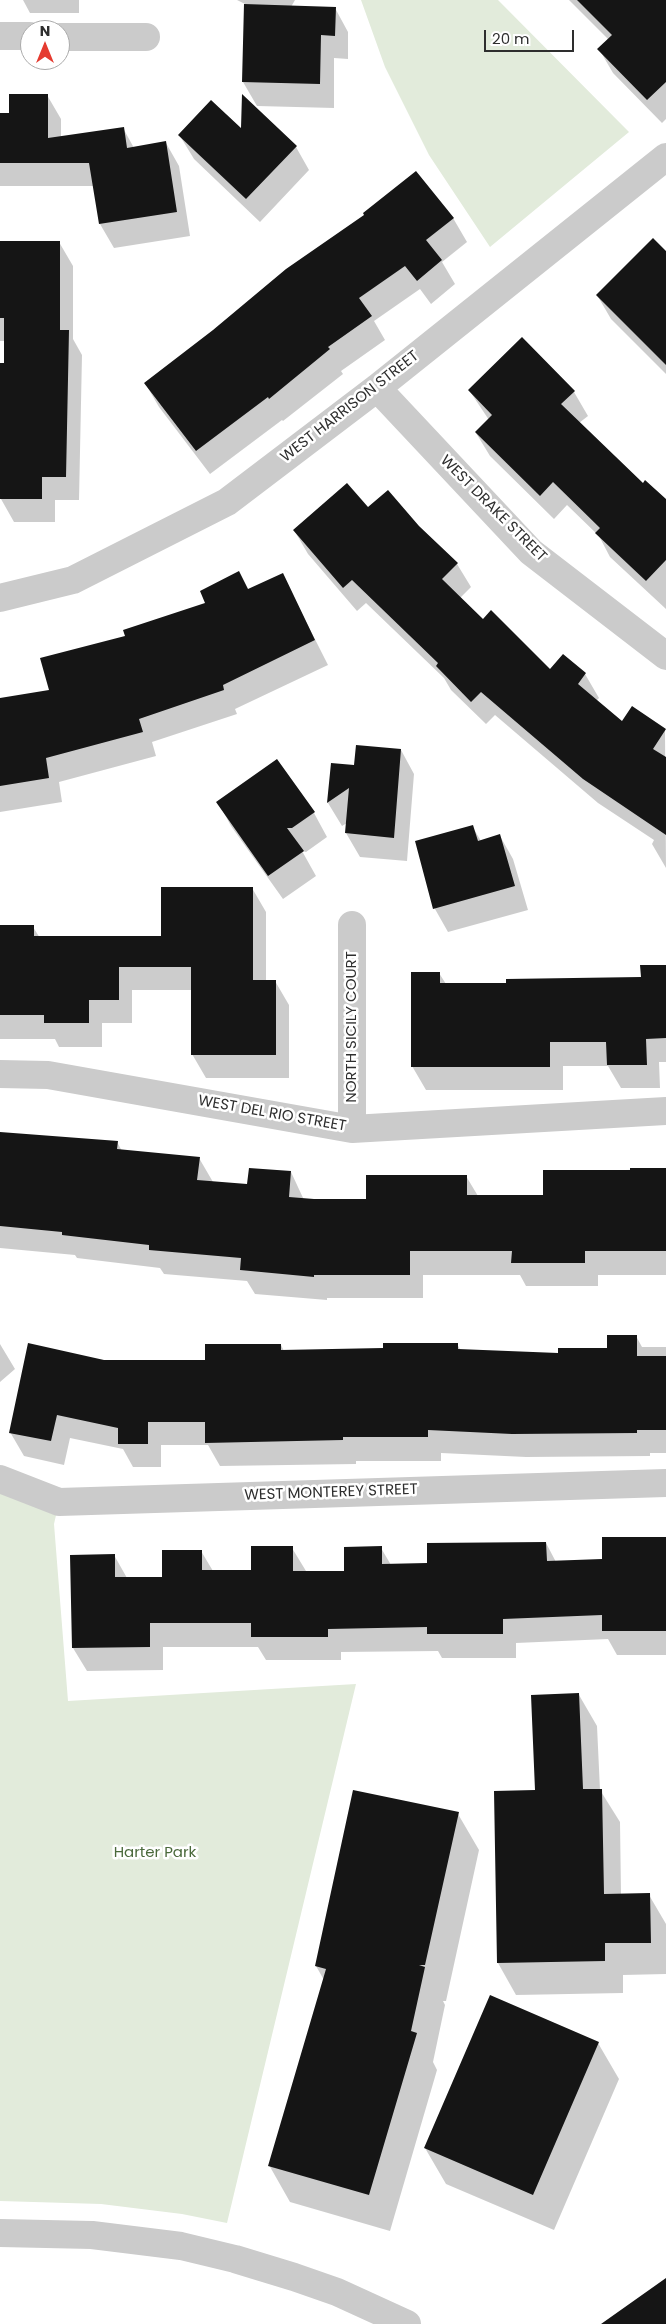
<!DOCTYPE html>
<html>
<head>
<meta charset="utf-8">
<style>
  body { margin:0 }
  #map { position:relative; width:666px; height:2324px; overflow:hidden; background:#fff; font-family:Poppins,sans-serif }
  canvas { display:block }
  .north { position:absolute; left:20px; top:20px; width:50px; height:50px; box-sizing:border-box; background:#fff; border:1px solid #ababab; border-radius:50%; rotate:0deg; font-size:14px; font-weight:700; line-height:20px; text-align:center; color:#2e2e2e }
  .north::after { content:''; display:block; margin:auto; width:18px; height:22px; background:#e53b30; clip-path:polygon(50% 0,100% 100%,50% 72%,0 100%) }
  .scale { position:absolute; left:484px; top:30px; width:90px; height:22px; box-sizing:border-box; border:2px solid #2e2e2e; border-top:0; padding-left:6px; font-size:15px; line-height:18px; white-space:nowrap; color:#2e2e2e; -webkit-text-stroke:4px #fff; paint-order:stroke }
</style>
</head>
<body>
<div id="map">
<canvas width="666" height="2324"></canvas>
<div class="north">N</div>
<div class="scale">20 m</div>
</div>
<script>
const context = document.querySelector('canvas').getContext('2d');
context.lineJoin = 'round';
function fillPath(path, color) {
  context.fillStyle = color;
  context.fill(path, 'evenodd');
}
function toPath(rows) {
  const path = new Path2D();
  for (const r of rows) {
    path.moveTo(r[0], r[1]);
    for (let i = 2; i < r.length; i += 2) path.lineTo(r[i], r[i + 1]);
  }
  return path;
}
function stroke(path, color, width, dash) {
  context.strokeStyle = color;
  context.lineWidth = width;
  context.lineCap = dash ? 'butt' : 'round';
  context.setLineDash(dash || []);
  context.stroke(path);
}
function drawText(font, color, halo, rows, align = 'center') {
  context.font = font + ' Poppins,sans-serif';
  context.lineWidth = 5;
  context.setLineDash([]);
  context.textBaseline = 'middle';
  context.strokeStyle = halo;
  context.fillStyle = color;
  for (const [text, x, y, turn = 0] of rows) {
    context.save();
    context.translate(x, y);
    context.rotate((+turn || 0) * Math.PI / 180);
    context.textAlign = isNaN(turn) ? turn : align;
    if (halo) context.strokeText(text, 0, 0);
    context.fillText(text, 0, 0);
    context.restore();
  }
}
const green = toPath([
  [361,0,498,0,629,132,490,247,429,155,385,67],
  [0,1479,59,1502,54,1524,68,1701,356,1684,227,2223,182,2214,101,2204,0,2201]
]);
const shadow = toPath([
  [23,0,79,0,79,13,30,13],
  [237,0,295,0,291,7,335,8,348,32,348,59,334,58,334,108,257,106,243,82,245,4],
  [569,0,666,0,666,119,662,123,613,73,599,49,609,40],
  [47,95,61,119,61,138,123,128,134,148,166,143,179,166,190,236,114,248,100,224,94,186,0,186,0,114,10,114],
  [242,131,296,147,309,170,260,222,194,159,180,136],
  [366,216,453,218,467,242,442,262,455,284,431,304,420,289,374,321,385,340,341,371,343,374,283,421,282,420,210,474,159,407,145,383],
  [0,242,59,242,73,266,73,339,82,355,79,500,55,500,55,522,14,522,1,499,0,365,5,365,5,341,0,341],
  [666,253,666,374,611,319,597,295],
  [469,390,574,392,588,416,579,423,643,484,666,501,666,609,610,557,599,536,567,505,554,519,490,456,476,433,489,420],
  [368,509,419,527,457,564,471,587,460,598,483,620,550,670,585,674,599,698,596,701,623,723,665,730,666,868,652,844,654,840,598,803,495,715,486,724,451,690,444,678,366,603,357,611,308,554,294,530],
  [282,574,328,665,235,709,237,714,152,742,156,756,59,782,62,802,0,812,0,699,51,691],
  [401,750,414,774,407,861,360,857,346,833,347,823,342,826,328,803,332,764,355,766],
  [218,802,314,813,327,837,306,852,302,851,316,876,283,899,231,826],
  [472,826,481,841,500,836,513,859,528,910,448,932,435,909,416,842],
  [252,888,266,912,266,981,275,981,289,1005,289,1078,206,1078,192,1054,192,990,132,990,132,1023,102,1023,102,1047,59,1047,55,1039,0,1039,0,927,33,927,40,938,162,938],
  [666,966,666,1062,659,1062,660,1088,621,1088,608,1066,563,1066,563,1090,426,1090,412,1066,439,973,446,984,507,984,642,978],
  [0,1133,117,1142,122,1151,199,1158,213,1182,248,1185,291,1172,304,1200,368,1200,466,1176,478,1196,544,1196,544,1172,666,1169,666,1275,598,1275,598,1286,526,1286,520,1275,423,1275,423,1298,327,1298,327,1300,255,1294,247,1281,164,1274,160,1268,77,1258,75,1255,0,1248],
  [636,1336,642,1347,666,1347,666,1453,650,1453,650,1456,526,1457,441,1453,441,1461,356,1461,356,1464,220,1466,208,1445,161,1445,161,1467,133,1467,123,1449,70,1438,64,1465,24,1456,10,1432,104,1361,207,1361,281,1345,284,1351,384,1350,457,1344,461,1351,559,1355,608,1349],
  [0,1344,15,1369,0,1382],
  [666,1539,666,1655,617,1655,608,1639,516,1643,516,1658,442,1658,438,1651,341,1652,341,1660,266,1660,258,1647,163,1647,163,1670,87,1671,73,1648,114,1555,127,1578,163,1578,201,1551,213,1571,253,1571,292,1548,306,1571,345,1572,381,1548,391,1565,428,1564,546,1543,556,1562,604,1560],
  [579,1695,597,1726,600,1790,620,1822,621,1895,649,1895,666,1924,666,1974,623,1975,623,1993,516,1995,498,1963,495,1792,536,1791],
  [458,1814,479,1850,446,2001,443,2001,445,2005,433,2062,437,2070,390,2231,290,2202,269,2165,324,1980,316,1966],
  [598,2043,619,2079,554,2230,446,2184,425,2148]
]);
const building = toPath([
  [577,0,666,0,666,82,647,100,597,49,612,35],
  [244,4,336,7,335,36,321,35,320,84,242,82],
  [9,94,48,94,48,138,124,127,127,148,166,141,177,212,99,224,89,163,0,163,0,113,9,113],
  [242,94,297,146,246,199,178,135,211,100,241,128],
  [416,171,454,218,426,240,442,260,417,281,405,266,359,298,372,316,328,347,330,349,269,399,268,397,196,451,144,383,213,330,286,269,364,215,363,213],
  [653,238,666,251,666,365,596,295],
  [0,241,60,241,60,330,69,330,66,477,42,477,42,499,0,499,0,363,4,363,4,318,0,318],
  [522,337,575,391,561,404,643,483,645,480,666,499,666,560,646,581,595,533,600,528,553,482,540,496,475,432,492,415,468,390],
  [347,483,368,507,388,490,419,526,458,563,442,579,483,619,491,610,550,669,563,654,586,673,578,684,622,721,632,706,666,729,653,749,666,757,666,835,583,779,481,692,471,702,436,666,438,663,352,580,343,588,293,530],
  [239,571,248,589,283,573,315,640,223,685,224,690,139,719,143,732,46,758,49,778,0,786,0,698,49,690,40,658,125,636,123,630,205,603,200,591],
  [356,745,401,749,394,838,345,833,349,788,327,803,331,763,354,765],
  [277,759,315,812,292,828,287,828,304,851,268,876,216,802],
  [473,825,478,841,500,834,515,886,433,909,415,841],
  [161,887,253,887,253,980,276,980,276,1055,191,1055,191,967,119,967,119,1000,89,1000,89,1023,44,1023,44,1015,0,1015,0,925,34,925,34,936,161,936],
  [640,965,666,965,666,1038,646,1039,647,1065,607,1065,606,1042,550,1042,550,1067,411,1067,411,972,440,972,440,983,506,983,506,979,641,977],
  [0,1132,118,1141,117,1149,200,1157,197,1180,247,1184,249,1168,291,1171,289,1197,314,1199,366,1199,366,1175,467,1175,467,1195,543,1195,543,1170,630,1170,630,1168,666,1168,666,1251,585,1251,585,1263,511,1263,512,1251,410,1251,410,1275,314,1275,314,1277,240,1270,241,1258,149,1250,149,1245,62,1235,62,1232,0,1226],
  [607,1335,637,1335,637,1356,666,1356,666,1430,637,1430,637,1433,512,1434,428,1430,428,1437,343,1437,343,1440,205,1443,205,1422,148,1422,148,1444,118,1444,118,1428,57,1415,51,1441,9,1433,28,1343,104,1360,205,1360,205,1344,281,1344,281,1350,383,1348,383,1343,458,1343,458,1349,558,1353,558,1348,607,1348],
  [602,1537,666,1537,666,1631,602,1631,602,1615,503,1619,503,1634,427,1634,427,1627,328,1629,328,1637,251,1637,251,1623,150,1623,150,1647,72,1648,70,1555,115,1554,115,1577,162,1577,162,1550,202,1550,202,1570,251,1570,251,1546,293,1546,293,1571,344,1571,344,1547,382,1546,382,1564,427,1563,427,1543,546,1542,547,1561,602,1559],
  [579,1693,583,1789,602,1789,604,1894,650,1893,651,1943,605,1943,605,1961,497,1963,494,1791,535,1790,531,1695],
  [353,1790,459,1812,425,1965,419,1965,425,1967,411,2031,417,2033,369,2195,268,2166,326,1969,315,1966],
  [490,1995,599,2042,533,2195,424,2148],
  [666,2278,666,2324,601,2324]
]);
const minor = toPath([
  [0,36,30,36],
  [60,37,146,37],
  [377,388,531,552,666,656],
  [0,598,73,580,227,502,377,388,666,157],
  [352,925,352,1129],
  [0,1074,48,1075,352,1129,666,1111],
  [0,1479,59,1502,666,1483],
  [0,2233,92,2235,181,2246,235,2259,294,2277,337,2292,407,2324]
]);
const streetNames = [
  ["WEST HARRISON STREET",350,407,-38],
  ["WEST DRAKE STREET",493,509,45],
  ["NORTH SICILY COURT",352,1027,-90],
  ["WEST DEL RIO STREET",272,1114,10],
  ["WEST MONTEREY STREET",331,1493,-2]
];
const parkNames = [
  ["Harter Park",155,1853]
];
fillPath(green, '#e2ebdb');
fillPath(shadow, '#0003');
fillPath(building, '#151515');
stroke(minor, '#cbcbcb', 28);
drawText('15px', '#2e2e2e', '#fff', streetNames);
drawText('15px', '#4a693b', '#fff', parkNames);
</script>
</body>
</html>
